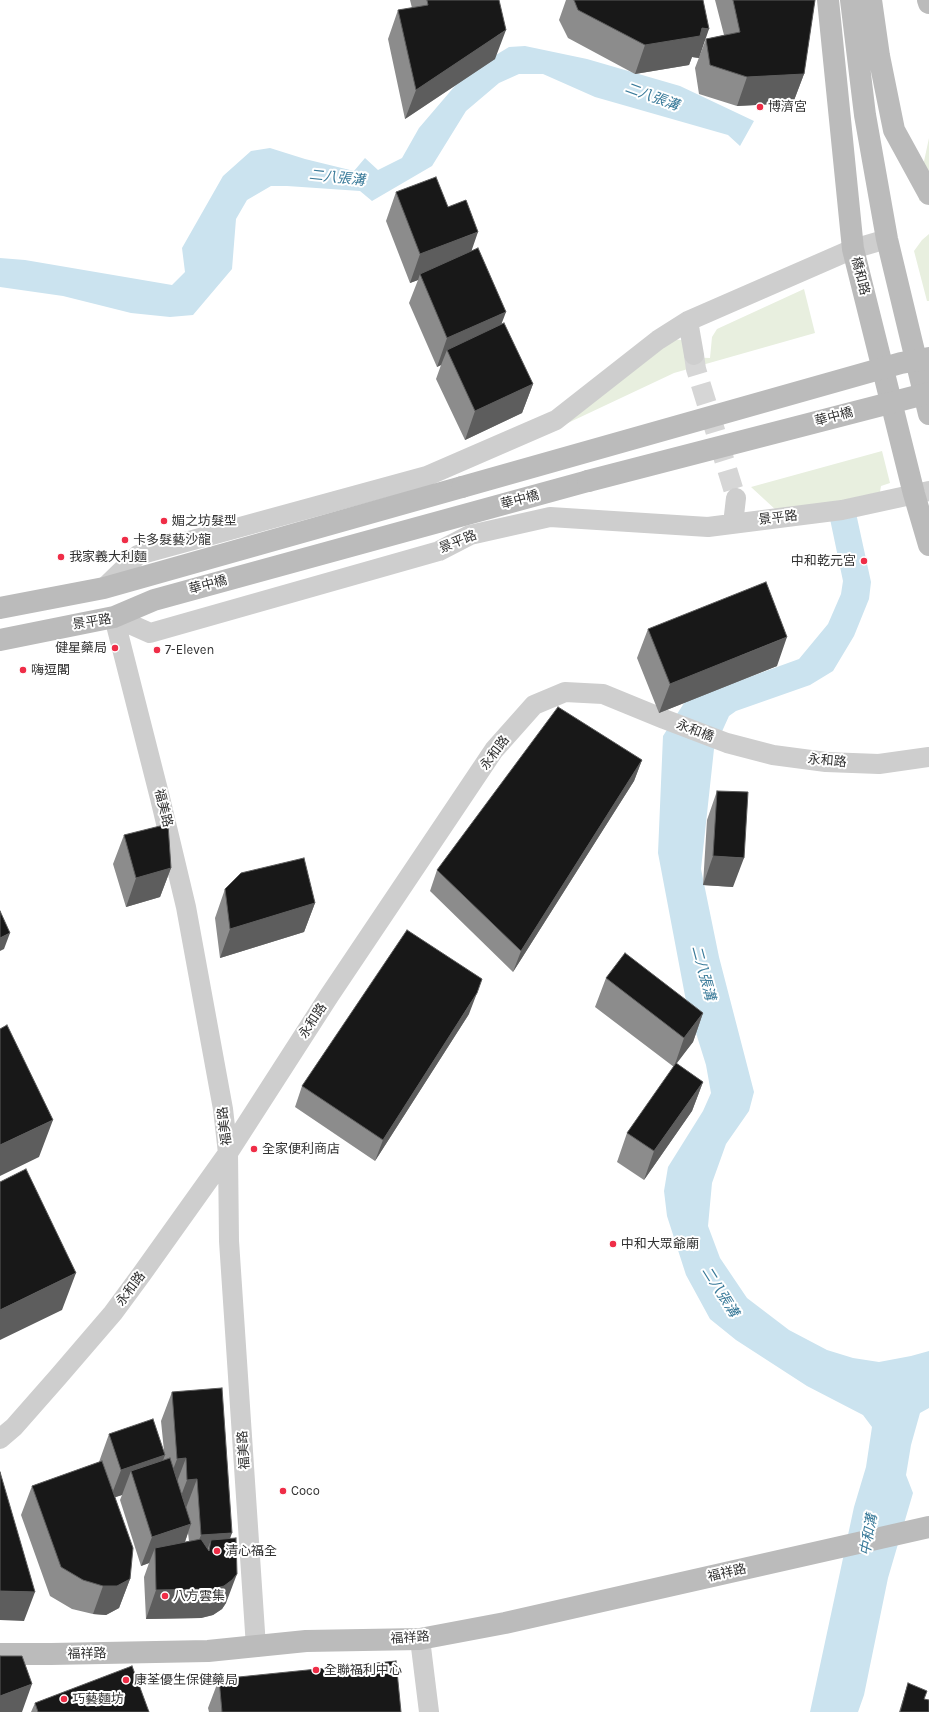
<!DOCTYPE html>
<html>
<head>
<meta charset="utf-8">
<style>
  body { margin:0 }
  canvas { display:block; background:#fff }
</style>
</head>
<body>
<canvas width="929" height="1712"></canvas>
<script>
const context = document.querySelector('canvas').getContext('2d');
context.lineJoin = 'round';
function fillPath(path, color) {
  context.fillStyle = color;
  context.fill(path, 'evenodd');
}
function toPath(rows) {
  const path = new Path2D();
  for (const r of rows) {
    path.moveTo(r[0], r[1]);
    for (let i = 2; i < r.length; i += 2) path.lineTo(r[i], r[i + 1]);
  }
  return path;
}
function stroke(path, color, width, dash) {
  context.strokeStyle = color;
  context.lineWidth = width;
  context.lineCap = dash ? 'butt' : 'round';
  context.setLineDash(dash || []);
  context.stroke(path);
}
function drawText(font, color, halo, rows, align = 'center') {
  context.font = font + ' Karla,"Noto Sans TC",sans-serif';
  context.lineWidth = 4;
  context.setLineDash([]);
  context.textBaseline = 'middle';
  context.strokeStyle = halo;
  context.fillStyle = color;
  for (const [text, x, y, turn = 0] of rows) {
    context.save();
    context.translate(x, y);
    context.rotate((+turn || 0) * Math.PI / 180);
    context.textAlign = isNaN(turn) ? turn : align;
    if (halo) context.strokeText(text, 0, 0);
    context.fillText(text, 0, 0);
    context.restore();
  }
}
const green = toPath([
  [929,138,929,193,919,201,923,166],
  [929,234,929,301,927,301,914,251,922,240],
  [804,289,815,333,674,373,553,430,673,339,688,341,685,357,710,358,712,337,717,329],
  [882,451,890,483,881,486,880,492,831,503,777,511,751,487]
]);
const water = toPath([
  [525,46,587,59,680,86,754,121,740,146,728,135,595,97,543,74,519,74,499,83,466,111,432,166,372,201,360,191,287,186,271,186,247,200,236,219,232,269,193,315,170,317,131,313,63,296,0,287,0,258,25,260,172,285,185,272,182,248,223,176,251,151,270,148,305,159,354,171,365,158,378,170,402,158,419,128,466,73,509,47],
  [856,513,871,582,869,599,854,636,833,671,810,685,736,711,729,716,714,749,701,869,719,957,754,1092,749,1111,726,1144,712,1183,708,1226,720,1258,747,1298,789,1330,827,1350,853,1358,879,1362,911,1356,929,1351,929,1408,920,1413,911,1445,906,1475,913,1493,888,1578,864,1695,858,1712,810,1712,854,1507,866,1467,872,1427,863,1415,807,1386,736,1340,710,1319,686,1275,667,1216,664,1191,668,1167,703,1111,711,1093,706,1065,686,1001,658,853,663,736,686,700,799,659,828,624,841,594,843,581,830,519]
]);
const streetTunnel = toPath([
  [694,355,696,369,736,498]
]);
const street = toPath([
  [688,321,694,355],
  [733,524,736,498],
  [104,588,138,555,427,476,556,420,658,340,688,321,853,249,887,239],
  [114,617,160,798,186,907,223,1109,228,1153,229,1241,256,1647],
  [114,617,150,633,439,551,470,535,550,517,708,527,842,510,929,491],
  [0,1439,14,1427,58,1377,113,1313,141,1275,228,1153,329,996,494,750,534,705,565,692,603,694,664,719,727,743,773,755,826,762,879,764,929,757],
  [420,1639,429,1712]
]);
const secondary = toPath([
  [828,0,853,249,914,494,929,545],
  [851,0,865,115,887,239,929,414],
  [871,0,879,56,894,130,929,194],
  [928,0,929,3],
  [0,608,104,588,462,487],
  [0,640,114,617,154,600,588,481],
  [0,1654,51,1654,208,1651,306,1641,420,1639,505,1623,929,1527]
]);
const secondaryBridge = toPath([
  [588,481,929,393],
  [462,487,901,363,929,358]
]);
const wall = toPath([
  [410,0,499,0,495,59,405,119,388,39,398,10,412,8],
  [566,0,703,0,699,58,692,57,689,65,635,74,568,38,559,20],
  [715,0,815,0,804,74,793,103,737,106,699,94,695,68,706,39,724,35],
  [396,192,448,207,471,252,502,324,533,384,522,413,465,440,436,379,441,365,437,367,409,303,418,280,410,283,386,221],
  [648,629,777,666,659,713,637,658],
  [642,760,634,781,513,972,430,891,437,870],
  [717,791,733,887,703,885,707,820],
  [124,835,171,868,160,897,126,907,113,864],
  [225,889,315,903,304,932,220,958,215,918],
  [606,978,703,1013,693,1042,676,1063,703,1082,692,1111,644,1180,617,1162,627,1133,674,1067,595,1007],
  [469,1014,375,1161,295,1107,302,1086],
  [172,1392,230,1539,226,1603,222,1609,213,1615,201,1618,146,1619,144,1577,149,1563,141,1566,120,1500,122,1495,115,1497,130,1579,119,1608,106,1615,93,1614,72,1609,50,1596,21,1515,32,1486,99,1462,109,1434,164,1451,161,1421],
  [188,1533,189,1541,185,1542],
  [219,1679,401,1712,209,1712,208,1708],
  [908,1683,924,1699,929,1712,899,1712],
  [35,1703,149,1712,31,1712]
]);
const shadedWall = toPath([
  [702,28,709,29,699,58,692,57,689,65,635,74,645,45],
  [506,30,495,59,405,119,416,90],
  [804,74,793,103,737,106,747,77],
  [478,232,468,261,420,274,418,280,410,283,420,254],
  [506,312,495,341,447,350,441,365,437,367,447,338],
  [533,384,522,413,465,440,475,411],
  [787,637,777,666,659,713,670,684],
  [642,760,634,781,513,972,521,951],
  [713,856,744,858,733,887,703,885],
  [171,868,160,897,126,907,136,878],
  [315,903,304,932,220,958,230,929],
  [10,933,4,949,0,951,0,938],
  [477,993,469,1014,375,1161,383,1140],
  [703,1013,693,1042,674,1067,684,1038],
  [703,1082,692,1111,644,1180,654,1151],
  [53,1120,39,1157,0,1176,0,1145],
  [76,1273,62,1310,0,1340,0,1310],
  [165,1455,154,1484,131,1471,122,1495,110,1499,121,1470],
  [186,1458,175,1487,166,1488,177,1459],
  [197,1479,186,1508,176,1509,187,1480],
  [191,1524,181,1553,155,1548,149,1563,141,1566,152,1537],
  [232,1533,222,1562,211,1540,202,1564,190,1564,201,1535],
  [237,1574,226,1603,222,1609,213,1615,201,1618,146,1619,156,1590],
  [130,1579,119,1608,106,1615,93,1614,103,1586],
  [0,1591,35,1592,24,1621,0,1620],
  [32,1684,22,1712,0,1712,0,1696]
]);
const building = toPath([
  [427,0,499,0,506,30,416,90,398,10,428,5,427,0],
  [574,0,703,0,709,29,702,28,700,36,645,45,578,10,574,0],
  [733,0,815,0,804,74,747,77,710,65,706,39,740,32,733,0],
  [436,177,448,207,466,200,478,232,420,254,396,192,436,177],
  [478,248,506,312,447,338,420,274,478,248],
  [504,323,533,384,475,411,447,350,504,323],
  [766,582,787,637,670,684,648,629,766,582],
  [558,707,642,760,521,951,437,870,558,707],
  [717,791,748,792,744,858,713,856,717,791],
  [168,824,171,868,136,878,124,835,168,824],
  [304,858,315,903,230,929,225,889,241,873,304,858],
  [0,911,10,933,0,938,0,911],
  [407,930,482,979,477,993,383,1140,302,1086,407,930],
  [625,953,703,1013,684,1038,606,978,625,953],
  [7,1025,53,1120,0,1145,0,1029,7,1025],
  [676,1063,703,1082,654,1151,627,1133,676,1063],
  [26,1169,76,1273,0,1310,0,1182,26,1169],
  [222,1388,232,1533,201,1535,197,1479,187,1480,186,1458,177,1459,172,1392,222,1388],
  [153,1419,165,1455,121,1470,109,1434,153,1419],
  [170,1458,191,1524,152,1537,131,1471,170,1458],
  [102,1461,133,1548,130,1579,117,1586,103,1586,83,1580,61,1567,32,1486,102,1461],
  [0,1472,35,1592,0,1591,0,1472],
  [236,1538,237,1574,232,1580,224,1586,212,1589,156,1590,155,1548,201,1539,209,1551,211,1540,236,1538],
  [0,1656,22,1656,32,1684,0,1696,0,1656],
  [396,1661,401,1712,222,1712,219,1679,396,1661],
  [132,1666,149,1712,38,1712,35,1703,132,1666],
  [908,1683,927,1691,924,1699,929,1700,929,1712,900,1712,908,1683]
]);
const markers = [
  [760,107,4,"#ef2d47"],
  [164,521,4,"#ef2d47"],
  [125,540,4,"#ef2d47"],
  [61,557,4,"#ef2d47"],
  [864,561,4,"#ef2d47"],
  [115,648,4,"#ef2d47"],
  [157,650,4,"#ef2d47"],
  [23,670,4,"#ef2d47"],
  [254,1149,4,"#ef2d47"],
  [613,1244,4,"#ef2d47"],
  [283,1491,4,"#ef2d47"],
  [217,1551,4,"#ef2d47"],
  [165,1596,4,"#ef2d47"],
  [316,1670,4,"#ef2d47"],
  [126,1680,4,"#ef2d47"],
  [64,1699,4,"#ef2d47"]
];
const poiNames = [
  ["博濟宮",768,107],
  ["媚之坊髮型",172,521],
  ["卡多髮藝沙龍",133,540],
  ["我家義大利麵",69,557],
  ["中和乾元宮",856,561,"right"],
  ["健星藥局",107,648,"right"],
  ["7-Eleven",165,650],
  ["嗨逗閣",31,670],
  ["全家便利商店",262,1149],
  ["中和大眾爺廟",621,1244],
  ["Coco",291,1491],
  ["清心福全",225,1551],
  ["八方雲集",173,1596],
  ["全聯福利中心",324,1670],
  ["康荃優生保健藥局",134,1680],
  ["巧藝麵坊",72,1699]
];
const streetNames = [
  ["橋和路",860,276,76],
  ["華中橋",834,417,-15],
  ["華中橋",520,500,-15],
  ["景平路",778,518,-7],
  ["景平路",458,542,-22],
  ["華中橋",208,585,-15],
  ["景平路",92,622,-9],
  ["永和橋",695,731,21],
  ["永和路",495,753,-53],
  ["永和路",827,761,5],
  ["福美路",163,808,76],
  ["永和路",313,1021,-57],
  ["福美路",225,1126,-97],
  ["永和路",131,1289,-53],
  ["福美路",244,1450,-94],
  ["福祥路",727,1573,-13],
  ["福祥路",410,1638,-4],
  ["福祥路",87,1654,-1]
];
const waterNames = [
  ["二八張溝",652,97,20],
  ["二八張溝",337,178,6],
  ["二八張溝",703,973,75],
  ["二八張溝",720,1292,58],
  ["中和溝",869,1535,-80]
];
fillPath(green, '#e8efdf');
fillPath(water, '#cbe3ef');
stroke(streetTunnel, '#d6d6d6', 20, [20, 10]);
stroke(street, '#cecece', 20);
stroke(secondary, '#bbb', 22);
stroke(secondaryBridge, '#bbb', 22);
fillPath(wall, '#8c8c8c');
fillPath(shadedWall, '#5d5d5d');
fillPath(building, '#181818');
stroke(building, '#5d5d5d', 1);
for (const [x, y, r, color] of markers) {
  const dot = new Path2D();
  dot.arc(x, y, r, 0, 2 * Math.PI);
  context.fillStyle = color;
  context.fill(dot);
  stroke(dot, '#fff', 1.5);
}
drawText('13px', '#313131', '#fff', poiNames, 'left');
drawText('13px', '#313131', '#fff', streetNames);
drawText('italic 14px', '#397a99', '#fff', waterNames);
</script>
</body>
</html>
